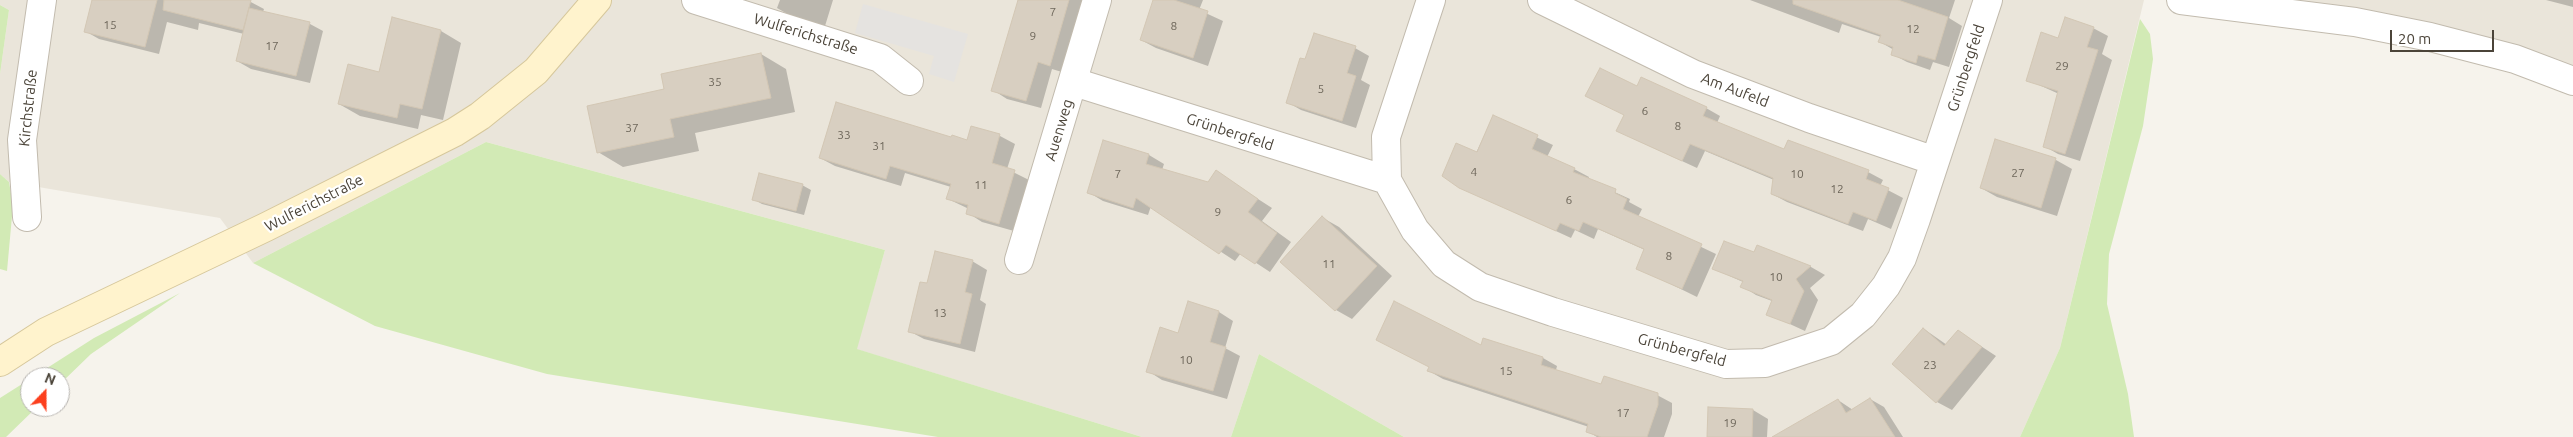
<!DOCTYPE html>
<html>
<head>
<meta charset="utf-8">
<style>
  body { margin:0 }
  #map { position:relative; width:2573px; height:437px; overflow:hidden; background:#f6f3ec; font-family:Ubuntu,sans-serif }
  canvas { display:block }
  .north { position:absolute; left:20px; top:367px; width:50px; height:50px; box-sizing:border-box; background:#fff; border:1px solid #b7b4b0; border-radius:50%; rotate:22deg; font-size:14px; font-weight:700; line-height:20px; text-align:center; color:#4b4439 }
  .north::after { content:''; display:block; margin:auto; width:18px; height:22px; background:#fc3f1d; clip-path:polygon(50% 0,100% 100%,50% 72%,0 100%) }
  .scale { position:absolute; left:2390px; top:30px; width:104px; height:22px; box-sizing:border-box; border:2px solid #4b4439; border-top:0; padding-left:6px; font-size:15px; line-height:18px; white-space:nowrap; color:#4b4439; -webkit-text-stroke:4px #fff; paint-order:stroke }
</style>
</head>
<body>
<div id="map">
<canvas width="2573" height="437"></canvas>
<div class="north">N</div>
<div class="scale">20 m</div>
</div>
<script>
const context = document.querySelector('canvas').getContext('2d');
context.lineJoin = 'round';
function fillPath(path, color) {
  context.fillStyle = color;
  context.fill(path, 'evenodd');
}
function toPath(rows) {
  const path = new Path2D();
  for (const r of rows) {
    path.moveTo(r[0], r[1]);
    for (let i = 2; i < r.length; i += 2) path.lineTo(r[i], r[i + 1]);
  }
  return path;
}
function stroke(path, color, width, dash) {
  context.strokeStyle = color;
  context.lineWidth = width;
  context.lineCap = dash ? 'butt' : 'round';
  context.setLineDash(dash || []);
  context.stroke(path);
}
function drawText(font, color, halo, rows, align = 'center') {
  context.font = font + ' Ubuntu,sans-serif';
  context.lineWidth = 4.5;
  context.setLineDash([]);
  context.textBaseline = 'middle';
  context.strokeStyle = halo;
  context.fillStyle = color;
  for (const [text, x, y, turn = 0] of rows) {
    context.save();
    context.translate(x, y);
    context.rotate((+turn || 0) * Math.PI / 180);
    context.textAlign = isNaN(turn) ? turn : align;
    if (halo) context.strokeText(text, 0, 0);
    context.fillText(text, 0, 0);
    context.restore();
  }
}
const residential = toPath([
  [0,0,2144,0,2060,348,2020,437,1404,437,1259,354,1231,437,1142,437,856,349,885,250,486,142,253,263,220,218,9,182,0,174,0,74,9,10,0,5],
  [2181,0,2573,0,2573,81,2515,59]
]);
const green = toPath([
  [0,5,9,10,0,74],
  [2140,19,2150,34,2153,59,2143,126,2109,254,2107,304,2128,394,2134,437,2020,437,2060,348],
  [486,142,885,250,857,349,1142,437,938,437,547,374,375,326,253,263],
  [0,174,9,182,13,205,7,271,0,269],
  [180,293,91,354,60,384,60,377,33,377,94,338],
  [1259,354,1404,437,1231,437],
  [30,379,30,407,37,407,6,437,0,437,0,398]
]);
const parking = toPath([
  [863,4,968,34,954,82,929,74,934,56,855,33]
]);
const shadow = toPath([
  [93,0,247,0,264,9,263,12,310,24,323,31,310,83,251,69,237,61,244,34,199,23,198,30,167,22,159,54,99,39,85,31],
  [780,0,833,0,825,26,791,16,777,8],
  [1019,0,1086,0,1065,73,1052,69,1041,108,1007,99,993,90],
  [1154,0,1203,0,1199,10,1223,21,1208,66,1156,48,1141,40],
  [1750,0,1955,0,1949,18,1962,26,1949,67,1933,62,1930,70,1907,62,1892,54,1894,50,1880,42,1881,37,1842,24,1839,33],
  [2546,0,2573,0,2573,7],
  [2093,28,2108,36,2102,54,2112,60,2080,161,2058,154,2044,146,2059,94,2028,80,2059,39],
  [441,31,461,43,443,120,421,115,418,129,360,116,339,104],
  [1355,48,1369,56,1361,80,1370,85,1356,128,1301,110,1287,102,1305,61],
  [761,54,786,69,795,112,695,133,699,151,623,167,598,152,665,90],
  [1637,88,1706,108,1720,116,1717,123,1785,150,1868,172,1883,180,1880,186,1903,198,1891,229,1868,219,1863,231,1787,202,1772,194,1774,180,1705,151,1697,168,1632,138],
  [1493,117,1553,145,1547,157,1574,169,1589,177,1588,180,1630,199,1629,202,1642,209,1638,217,1716,254,1697,297,1638,268,1645,250,1598,229,1594,239,1575,230,1571,238,1460,187],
  [972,127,1000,136,1015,144,1007,169,1029,180,1014,231,982,222,968,213,969,209,948,199,951,187,905,173,901,186,835,166,820,158,952,139,968,141],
  [1996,141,2056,160,2072,169,2057,216,1997,197,1981,188],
  [1104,142,1149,155,1164,164,1162,170,1209,183,1216,172,1272,208,1262,221,1291,242,1270,272,1241,253,1235,261,1151,206,1148,215,1103,201,1088,192],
  [802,185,811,190,804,215,762,204,753,199],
  [1323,218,1339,227,1392,276,1352,319,1336,310],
  [1757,246,1811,267,1825,275,1810,288,1818,300,1805,331,1768,314,1772,301,1756,295,1742,286,1743,282,1714,269,1754,254],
  [972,261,987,270,980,300,986,304,975,352,924,339,909,331,928,285],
  [1189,303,1219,312,1233,321,1225,348,1240,356,1227,399,1162,380,1148,371,1179,334],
  [1924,329,1947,345,1958,331,1996,356,1952,410,1937,402],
  [1484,340,1543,358,1557,366,1556,370,1602,386,1657,395,1672,403,1672,414,1664,437,1597,437,1587,431,1589,427,1443,379,1429,371,1482,347],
  [1870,399,1884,407,1903,437,1807,437,1838,400,1853,410],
  [1709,408,1753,410,1768,419,1767,437,1708,437]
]);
const building = toPath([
  [92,0,157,0,145,47,84,32,92,0],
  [164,0,251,0,243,30,163,10,164,0],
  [1018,0,1069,0,1050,66,1038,62,1026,101,991,91,1018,0],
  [1153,0,1174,0,1208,11,1193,58,1140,40,1153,0],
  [1793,0,1898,0,1948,17,1935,60,1918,55,1916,63,1891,55,1893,47,1878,42,1881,35,1793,4,1793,0],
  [249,8,310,22,296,76,236,61,249,8],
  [392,17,441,30,422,109,400,104,397,118,338,104,348,64,379,72,392,17],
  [2065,17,2094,27,2087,47,2098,50,2065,154,2043,147,2058,91,2026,81,2041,32,2058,38,2065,17],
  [1314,33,1356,46,1347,73,1356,76,1342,121,1286,103,1300,58,1305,59,1314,33],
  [761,53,771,98,670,119,674,137,597,153,587,106,664,89,661,74,761,53],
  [1600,68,1637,86,1641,77,1707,107,1703,116,1784,149,1788,140,1869,170,1866,179,1889,188,1876,221,1853,212,1848,224,1771,194,1773,178,1690,144,1682,161,1616,131,1624,115,1585,96,1600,68],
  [836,102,951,137,952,135,967,140,971,126,1000,134,992,163,1015,170,999,224,966,214,968,205,946,199,951,184,890,166,886,179,819,158,836,102],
  [1493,115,1538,135,1532,149,1575,168,1573,172,1616,189,1615,193,1627,199,1623,209,1702,244,1682,289,1636,269,1644,249,1583,222,1579,231,1560,223,1556,231,1459,188,1442,176,1456,143,1477,152,1493,115],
  [1995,139,2056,158,2041,208,1980,188,1995,139],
  [1103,140,1149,154,1146,164,1208,182,1216,170,1258,199,1248,212,1277,233,1255,264,1226,245,1219,254,1136,198,1133,208,1087,193,1103,140],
  [759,173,803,184,796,211,752,200,759,173],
  [1322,216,1377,266,1335,311,1280,262,1322,216],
  [1724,241,1754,252,1757,245,1811,266,1796,279,1804,291,1790,324,1766,315,1772,300,1740,287,1743,281,1712,269,1724,241],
  [935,251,973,260,965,292,972,294,960,344,908,332,920,282,927,283,935,251],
  [1188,301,1219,311,1210,342,1226,347,1213,391,1146,372,1160,327,1178,333,1188,301],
  [1394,301,1481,345,1483,338,1543,357,1541,365,1570,374,1601,384,1604,376,1658,393,1658,405,1647,437,1601,437,1586,432,1588,424,1427,371,1429,367,1376,340,1394,301],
  [1923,328,1944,346,1958,330,1982,347,1936,403,1892,364,1923,328],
  [1870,398,1895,437,1772,437,1838,399,1846,413,1870,398],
  [1708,407,1753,409,1752,437,1707,437,1708,407]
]);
const street = toPath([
  [696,0,880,58,909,81],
  [1431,0,1386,137,1387,180,1415,230,1444,264,1480,287,1553,312,1726,364,1765,363,1831,341,1863,315,1886,286,1902,258,1916,219,1988,0],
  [1542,0,1693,74,1809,118,1935,161],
  [2181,0,2355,22,2430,37,2515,59,2573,81],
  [1074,82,1387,180],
  [27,217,22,140,42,0],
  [1019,260,1097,0]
]);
const secondary = toPath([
  [0,362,46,332,266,227,455,132,480,116,536,71,597,0]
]);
const numberNames = [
  ["7",1053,12],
  ["15",110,25],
  ["8",1174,26],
  ["12",1913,29],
  ["9",1033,36],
  ["17",272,46],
  ["29",2062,66],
  ["35",715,82],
  ["5",1321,89],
  ["6",1645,111],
  ["8",1678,126],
  ["37",632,128],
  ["33",844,135],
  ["31",879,146],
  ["4",1474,172],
  ["27",2018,173],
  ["7",1118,174],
  ["10",1797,174],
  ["11",981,185],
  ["12",1837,189],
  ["6",1569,200],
  ["9",1218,212],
  ["8",1669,256],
  ["11",1329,264],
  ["10",1776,277],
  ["13",940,313],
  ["10",1186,360],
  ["23",1930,365],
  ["15",1506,371],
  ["17",1623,413],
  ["19",1730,423]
];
const streetNames = [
  ["Wulferichstraße",806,34,17],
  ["Grünbergfeld",1966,68,-72],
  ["Am Aufeld",1735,90,21],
  ["Kirchstraße",28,108,-84],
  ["Auenweg",1059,130,-73],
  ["Grünbergfeld",1230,132,18],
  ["Wulferichstraße",314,203,-27],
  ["Grünbergfeld",1682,350,15]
];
fillPath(residential, '#eae5da');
fillPath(green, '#d2eab5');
fillPath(parking, '#e5e3e0');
fillPath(shadow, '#0003');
fillPath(building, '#d8cfc1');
stroke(building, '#d3c7b4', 1);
stroke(street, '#c2bbae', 30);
stroke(secondary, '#d6c79b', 30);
stroke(street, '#fff', 28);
stroke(secondary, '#fff3cd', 28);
drawText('12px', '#6e675b', null, numberNames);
drawText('15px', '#4b4439', '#fff', streetNames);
</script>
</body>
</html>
